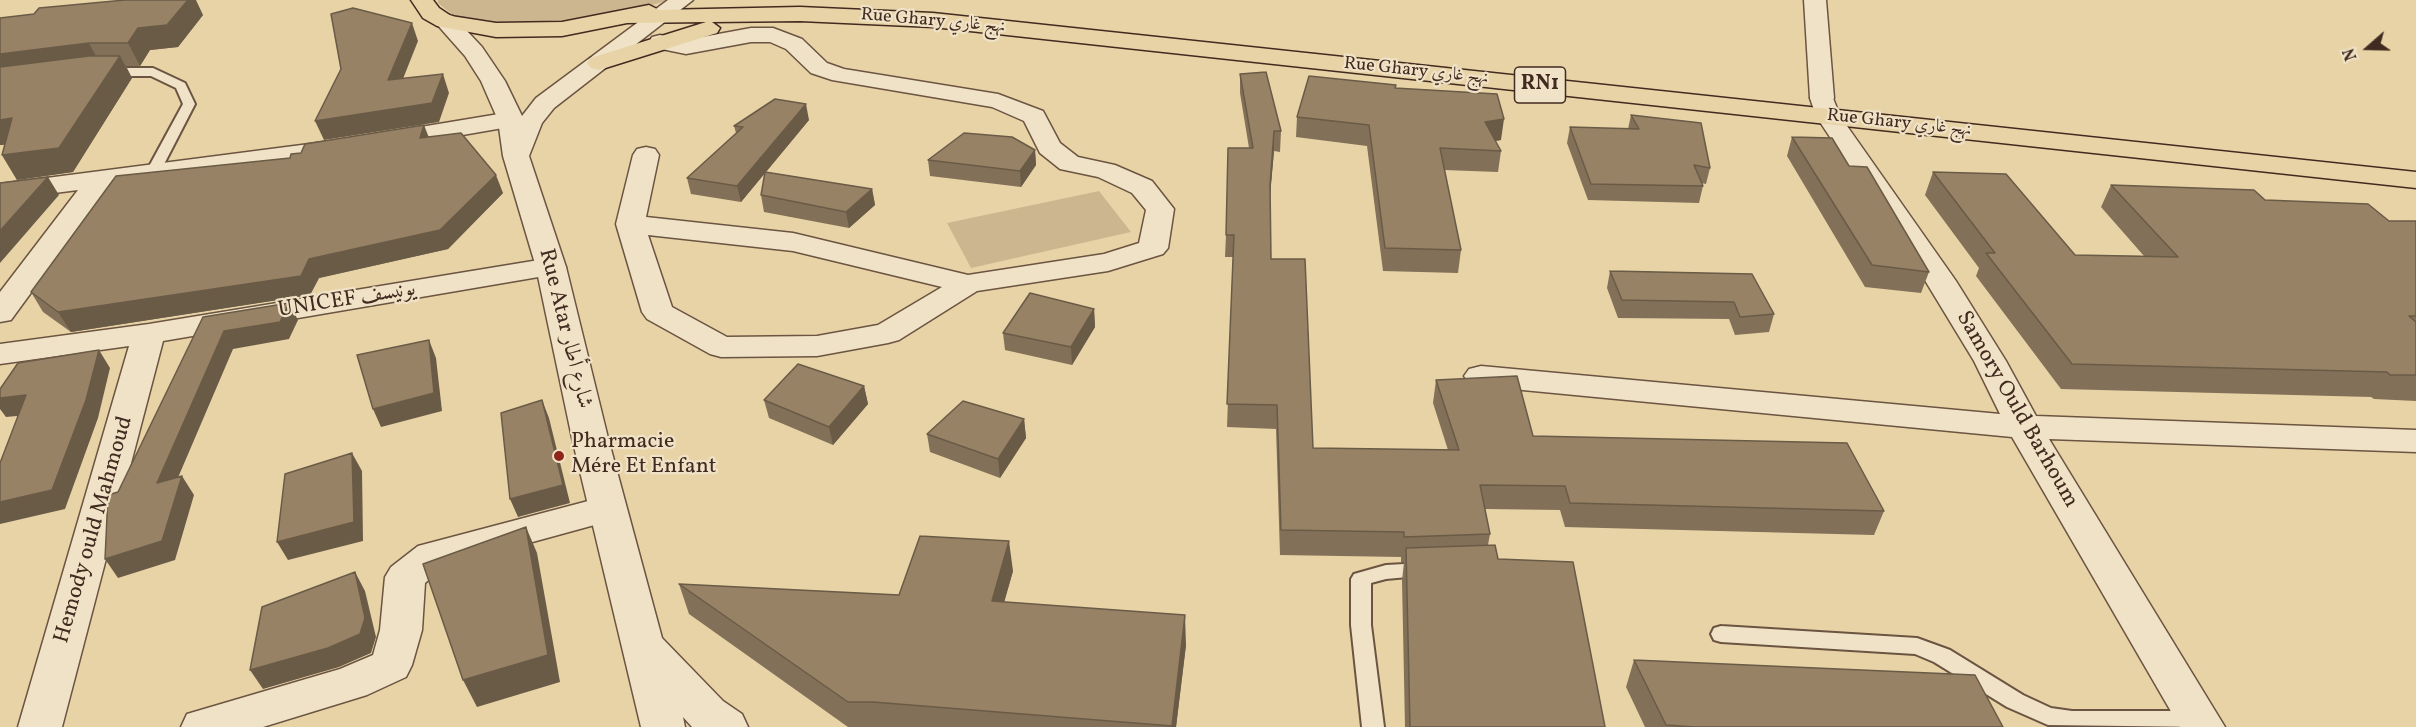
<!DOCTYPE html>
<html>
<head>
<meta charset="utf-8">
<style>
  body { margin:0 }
  #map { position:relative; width:2416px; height:727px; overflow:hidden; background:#e8d3a7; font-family:Vollkorn,serif }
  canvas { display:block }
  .north { position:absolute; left:2338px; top:18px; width:60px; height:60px; -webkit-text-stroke:4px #f0e2c6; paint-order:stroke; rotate:250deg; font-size:16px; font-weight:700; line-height:24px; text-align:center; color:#412a1f }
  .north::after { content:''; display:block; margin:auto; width:21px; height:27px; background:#412a1f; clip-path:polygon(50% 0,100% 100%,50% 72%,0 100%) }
</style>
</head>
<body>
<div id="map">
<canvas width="2416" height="727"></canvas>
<div class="north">N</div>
</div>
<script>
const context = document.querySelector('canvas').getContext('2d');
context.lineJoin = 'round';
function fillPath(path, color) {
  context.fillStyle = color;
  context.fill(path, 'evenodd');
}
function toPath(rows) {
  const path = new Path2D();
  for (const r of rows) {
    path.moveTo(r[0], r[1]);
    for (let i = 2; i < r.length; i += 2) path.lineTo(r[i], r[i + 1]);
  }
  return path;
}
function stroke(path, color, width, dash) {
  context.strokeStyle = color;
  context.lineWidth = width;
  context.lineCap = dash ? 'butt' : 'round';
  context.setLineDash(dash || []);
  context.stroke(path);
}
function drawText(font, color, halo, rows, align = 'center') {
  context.font = font + ' Vollkorn,Amiri,serif';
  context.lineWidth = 4.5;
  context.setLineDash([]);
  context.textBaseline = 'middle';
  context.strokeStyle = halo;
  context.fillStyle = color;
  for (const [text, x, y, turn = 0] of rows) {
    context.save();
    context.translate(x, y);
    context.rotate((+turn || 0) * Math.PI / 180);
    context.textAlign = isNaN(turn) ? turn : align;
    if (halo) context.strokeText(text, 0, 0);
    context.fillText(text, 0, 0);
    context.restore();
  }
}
const green = toPath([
  [438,0,668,0,615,17,569,25,483,24,454,16,438,3],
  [1099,191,1131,232,971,268,947,223]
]);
const service = toPath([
  [153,68,185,83,195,104,160,172,153,176,146,172,183,104,176,88,151,76,108,76,102,72,108,68,153,68],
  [1423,563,1430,565,1433,570,1430,575,1386,579,1371,583,1371,625,1384,727,1362,727,1351,625,1351,579,1354,574,1386,565,1423,563],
  [1721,626,1917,638,1950,650,2023,695,2051,708,2072,711,2198,711,2206,714,2209,720,2204,727,2048,725,2007,707,1934,662,1915,654,1721,642,1714,640,1711,634,1714,628,1721,626]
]);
const minor = toPath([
  [751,28,773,28,802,39,827,63,844,69,998,94,1043,111,1060,143,1078,157,1115,165,1152,181,1174,209,1168,248,1163,254,1108,271,977,291,899,340,888,343,817,356,721,357,710,354,647,319,642,312,616,224,633,155,637,149,646,147,655,149,659,155,646,217,793,233,968,275,1104,254,1139,243,1146,210,1132,193,1098,177,1060,169,1040,153,1024,121,992,107,832,80,811,73,786,49,770,42,751,42,686,54,652,47,649,42,652,37,660,35,686,40,751,28],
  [648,235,793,251,942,287,878,325,817,336,727,337,672,307,648,235],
  [1822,91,1831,93,1840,116,1956,281,2006,361,2036,416,2416,430,2416,452,2049,439,2225,727,2180,727,2012,437,1481,386,1469,383,1464,376,1469,369,1481,366,2000,414,1974,361,1926,282,1816,116,1810,98,1813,93,1822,91],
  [511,112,520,115,524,120,520,125,348,155,109,186,11,320,0,322,0,292,78,190,0,200,0,184,348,139,511,112],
  [551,258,562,261,566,267,562,273,163,341,62,727,18,727,129,346,0,364,0,344,149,324,551,258],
  [607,496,620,500,626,509,620,518,445,566,425,583,422,630,412,665,406,677,367,695,263,727,181,727,187,714,340,669,373,655,380,630,385,577,391,567,418,546,607,496]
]);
const tertiary = toPath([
  [668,0,693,0,554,108,542,123,529,156,566,267,608,438,662,638,723,701,742,714,748,727,692,727,683,717,685,727,641,727,572,438,536,267,503,156,498,120,481,81,465,56,434,21,437,16,445,14,453,16,482,47,505,81,522,116,536,98,668,0],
  [1804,0,1826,0,1834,98,1831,103,1822,105,1813,103,1810,98,1804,0]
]);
const trunk = toPath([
  [411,0,433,0,439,8,451,16,496,23,562,22,649,5,659,10,800,7,933,13,2416,172,2416,188,933,27,800,21,712,22,720,28,717,33,599,70,591,68,587,63,591,58,706,22,627,23,562,36,496,37,437,26,423,18,411,0]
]);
const wall = toPath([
  [203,15,178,47,150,50,140,66,126,66,132,78,73,172,17,180,2,155,5,145,0,145,0,18],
  [1240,74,1281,131,1280,152,1274,151,1270,196,1271,259,1313,448,1448,450,1433,403,1436,380,1533,436,1884,511,1874,535,1565,527,1560,510,1485,509,1490,534,1488,545,1498,559,1605,727,1405,727,1402,581,1404,562,1401,562,1401,557,1280,555,1276,429,1227,427,1233,257,1225,257,1226,235,1249,148,1240,93],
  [1396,85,1396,88,1501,140,1495,141,1501,151,1498,172,1444,170,1461,250,1458,273,1383,271,1367,146,1296,137,1297,117],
  [1631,115,1710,168,1706,184,1701,183,1703,186,1699,203,1588,200,1567,143,1570,127,1628,129],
  [809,120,766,172,872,189,875,205,849,228,764,212,761,195,765,173,741,202,691,194,687,178,736,133,734,126],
  [429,137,503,193,448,249,319,278,310,295,71,332,43,312,31,292,290,158],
  [1792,137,1849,166,1929,272,1921,293,1865,287,1787,156],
  [1035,150,1036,165,1021,187,930,176,928,160],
  [1933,172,2075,255,2144,256,2101,207,2111,185,2265,200,2389,221,2416,221,2416,401,2374,399,2371,397,2061,389,1976,276,1979,268,1925,195],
  [1610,271,1752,274,1774,314,1769,332,1735,335,1729,319,1618,318,1607,288],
  [1094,309,1095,327,1072,365,1005,350,1003,333],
  [864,386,868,404,833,445,769,418,764,400],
  [1024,419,1026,438,1000,478,930,452,927,434],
  [1013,571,1004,602,1186,645,1176,727,848,727,689,614,679,584,899,595],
  [1634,660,2003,727,1645,727,1626,687]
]);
const shadedWall = toPath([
  [188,0,196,0,203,15,178,47,150,50,140,66,128,43,138,28],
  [412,23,418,41,395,99,388,80],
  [89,43,101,66,0,79,0,54],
  [120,56,132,78,73,172,17,180,2,155],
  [443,74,449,93,439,122,324,140,315,121],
  [806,104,809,120,741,202,737,186],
  [12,118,26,142,0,145,0,120],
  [1504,119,1501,140,1482,143,1485,122],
  [424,125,431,143,420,138],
  [1274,131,1274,151,1269,206,1270,185],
  [1035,150,1036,165,1021,187,1020,171],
  [496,175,503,193,448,249,319,278,310,295,71,332,58,312,309,259],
  [48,177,59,195,0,263,0,231],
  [872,189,875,205,849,228,846,212],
  [289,303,298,320,289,339,233,349,168,501,157,483,224,331],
  [1094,309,1095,327,1072,365,1071,347],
  [429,340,436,358,442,411,381,427,373,409],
  [99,350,110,368,98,418,65,509,0,524,0,502],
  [864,386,868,404,833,445,829,427],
  [26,395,38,414,6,417,0,409,0,398],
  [542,400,549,418,570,503,518,517,510,499],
  [1024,419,1026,438,1000,478,998,459],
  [352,453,362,471,363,541,288,560,277,542],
  [182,476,194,495,175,560,118,578,105,559],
  [526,527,537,553,560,682,477,707,463,680],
  [1009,541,1013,571,996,631,992,601],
  [355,572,365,591,376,637,371,653,339,667,263,689,250,670],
  [1185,615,1186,645,1176,727,1172,727]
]);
const building = toPath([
  [125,0,188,0,167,25,138,28,128,43,89,43,0,54,0,18,34,14,39,8,125,0],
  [353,8,412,23,388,80,443,74,432,103,315,121,341,69,331,14,353,8],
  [89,56,120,56,59,148,2,155,12,118,0,120,0,67,89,56],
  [1266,72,1281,131,1274,131,1270,185,1271,259,1305,259,1313,448,1459,450,1436,380,1517,376,1533,436,1847,443,1884,511,1570,503,1565,486,1480,485,1490,534,1404,537,1404,532,1281,530,1277,405,1227,404,1234,235,1226,235,1228,148,1253,148,1240,74,1266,72],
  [1309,76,1396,85,1395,88,1497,94,1504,119,1485,122,1501,151,1440,148,1461,250,1385,248,1369,125,1297,117,1309,76],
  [775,99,806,104,737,186,687,178,743,127,734,126,775,99],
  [1631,115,1701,123,1710,168,1694,165,1703,186,1591,184,1570,127,1639,129,1631,115],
  [424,125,420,138,461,133,496,175,440,230,309,259,301,276,58,312,31,292,116,176,290,158,291,154,301,153,305,144,424,125],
  [964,133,1012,137,1035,150,1020,171,928,160,964,133],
  [1792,137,1832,138,1849,166,1867,167,1929,272,1872,265,1792,137],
  [765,172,872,189,846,212,761,195,765,172],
  [1933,172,2006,174,2075,255,2178,257,2111,185,2254,190,2265,200,2368,204,2389,221,2416,221,2416,316,2409,316,2416,322,2416,375,2390,375,2387,372,2072,364,1986,253,1995,253,1933,172],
  [48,177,0,231,0,183,48,177],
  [1610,271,1752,274,1774,314,1740,317,1734,302,1622,300,1610,271],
  [1030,293,1094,309,1071,347,1003,333,1030,293],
  [289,303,280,322,224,331,157,483,182,476,162,541,105,559,108,495,118,492,203,317,289,303],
  [429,340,434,393,373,409,357,355,429,340],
  [99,350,86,400,52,490,0,502,0,463,26,395,0,398,0,389,18,363,99,350],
  [798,364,864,386,829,427,764,400,798,364],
  [542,400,563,485,510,499,501,413,542,400],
  [963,401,1024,419,998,459,927,434,963,401],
  [352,453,354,522,277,542,285,474,352,453],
  [526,527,548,655,463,680,423,564,526,527],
  [920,536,1009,541,992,601,1185,615,1172,726,873,702,848,702,679,584,899,595,920,536],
  [1495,545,1498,559,1573,562,1605,727,1410,727,1406,548,1495,545],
  [355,572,365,618,360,634,328,648,250,670,262,607,355,572],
  [1634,660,1975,675,2003,727,1694,727,1666,725,1634,660]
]);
const markers = [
  [559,456,6,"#8f2418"]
];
const farStreetnames = [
  ["Rue Ghary نهج غاري",933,22,5],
  ["Rue Ghary نهج غاري",1416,72,6],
  ["Rue Ghary نهج غاري",1899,124,6]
];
const shields = [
  [1540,85,51]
];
const shieldNames = [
  ["RN1",1540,85]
];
const streetNames = [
  ["UNICEF يونيسف",347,301,-9],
  ["Rue Atar شارع أطار",564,329,76],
  ["Samory Ould Barhoum",2016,410,60],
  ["Hemody ould Mahmoud",95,530,-74]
];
const poiNames = [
  ["Pharmacie",571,443],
  ["Mére Et Enfant",571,468]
];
fillPath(green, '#ccb690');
stroke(service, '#6b5441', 4);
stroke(minor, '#6b5441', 3);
stroke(tertiary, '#6b5441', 3);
stroke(trunk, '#412a1f', 3);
fillPath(service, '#f0e2c6');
fillPath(minor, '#f0e2c6');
fillPath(tertiary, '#f0e2c6');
fillPath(trunk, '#e8d3a7');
fillPath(wall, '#837058');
fillPath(shadedWall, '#6a5b47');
fillPath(building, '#988266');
stroke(building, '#6a5b47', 1.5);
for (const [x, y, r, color] of markers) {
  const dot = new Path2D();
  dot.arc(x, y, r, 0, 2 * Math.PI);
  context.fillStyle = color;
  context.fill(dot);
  stroke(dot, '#f0e2c6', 2);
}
drawText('18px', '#412a1f', '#f0e2c6', farStreetnames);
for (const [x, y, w] of shields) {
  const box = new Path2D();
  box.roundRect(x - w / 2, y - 18, w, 36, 4.5);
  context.fillStyle = '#f0e2c6';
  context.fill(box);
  stroke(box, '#412a1f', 1.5);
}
drawText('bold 21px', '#412a1f', null, shieldNames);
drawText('22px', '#412a1f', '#f0e2c6', streetNames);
drawText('22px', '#412a1f', '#f0e2c6', poiNames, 'left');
</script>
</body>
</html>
